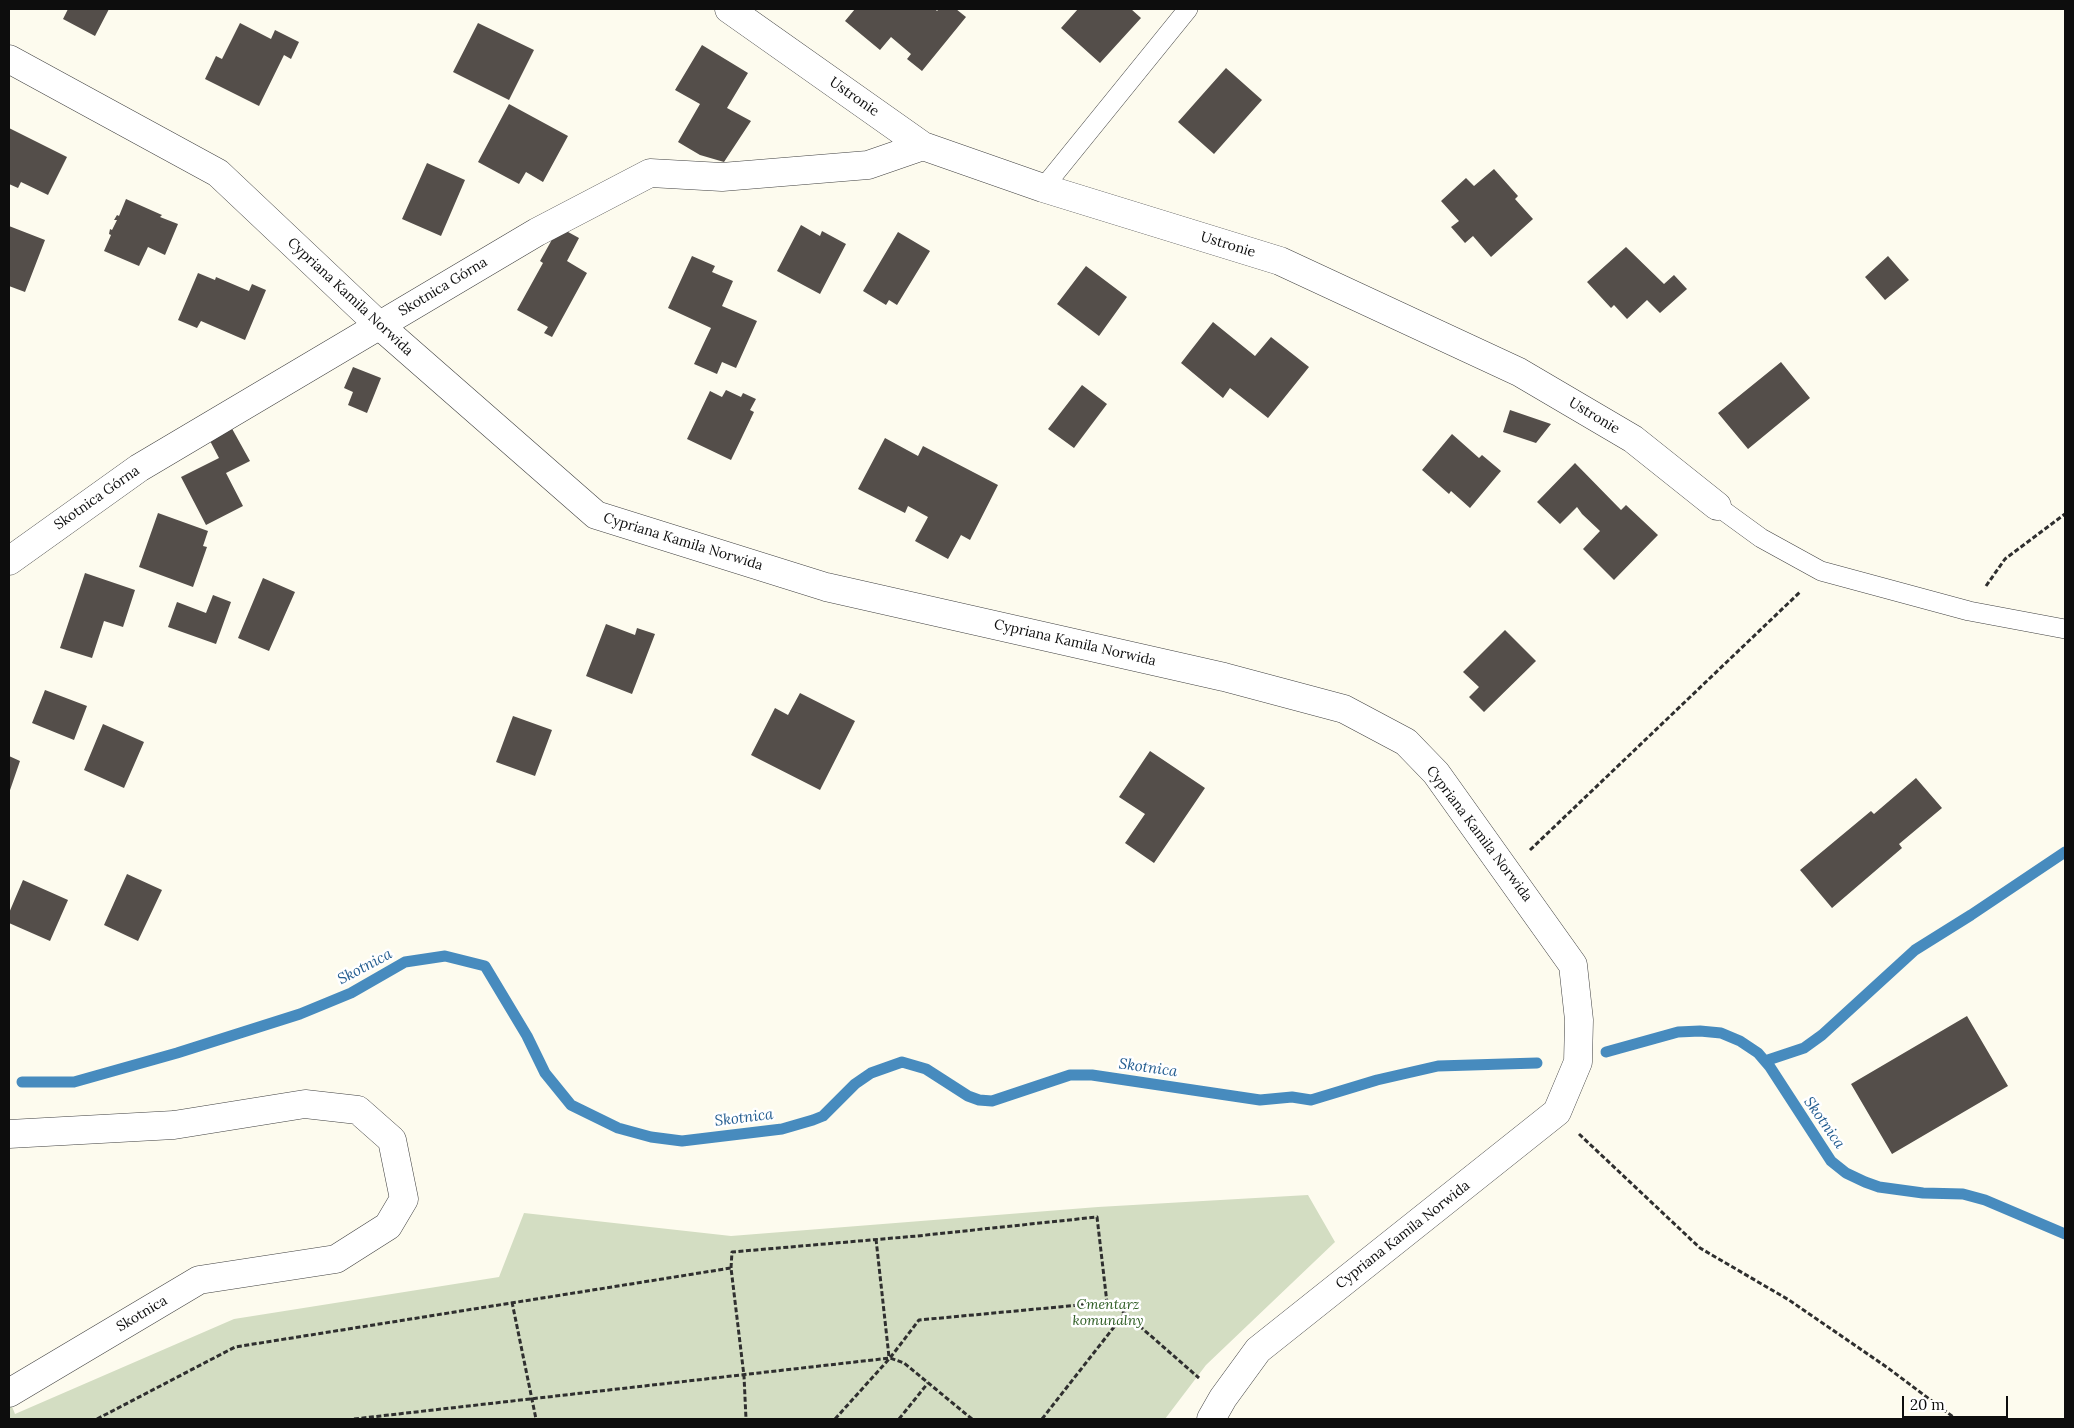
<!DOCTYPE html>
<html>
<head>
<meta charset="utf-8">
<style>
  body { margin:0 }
  #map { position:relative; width:2074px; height:1428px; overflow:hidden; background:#fdfbee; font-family:Lora,serif }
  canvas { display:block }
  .frame { position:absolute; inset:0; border:10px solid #0d0d0d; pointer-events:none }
  .scale { position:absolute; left:1902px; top:1396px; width:106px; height:22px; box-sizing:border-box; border:2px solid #0d0d0d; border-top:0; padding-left:6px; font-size:15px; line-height:18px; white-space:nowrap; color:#0d0d0d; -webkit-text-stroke:4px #fff; paint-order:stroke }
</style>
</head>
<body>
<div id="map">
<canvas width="2074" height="1428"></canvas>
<div class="frame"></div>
<div class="scale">20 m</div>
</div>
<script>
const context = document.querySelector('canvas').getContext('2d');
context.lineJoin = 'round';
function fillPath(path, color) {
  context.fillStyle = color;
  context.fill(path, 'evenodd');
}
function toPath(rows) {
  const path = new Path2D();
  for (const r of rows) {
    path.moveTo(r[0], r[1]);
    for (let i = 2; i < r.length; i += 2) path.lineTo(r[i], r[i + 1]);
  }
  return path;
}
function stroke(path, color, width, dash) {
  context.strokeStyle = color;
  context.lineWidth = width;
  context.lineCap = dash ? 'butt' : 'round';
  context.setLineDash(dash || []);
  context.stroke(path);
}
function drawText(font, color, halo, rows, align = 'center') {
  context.font = font + ' Lora,serif';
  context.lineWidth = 5;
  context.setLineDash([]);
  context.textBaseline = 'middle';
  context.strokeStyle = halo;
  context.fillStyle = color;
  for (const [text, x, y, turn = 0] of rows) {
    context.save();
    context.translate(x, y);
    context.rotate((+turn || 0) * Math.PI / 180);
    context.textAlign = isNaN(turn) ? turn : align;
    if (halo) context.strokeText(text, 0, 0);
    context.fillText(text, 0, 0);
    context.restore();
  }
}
const cemetery = toPath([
  [1308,1195,1335,1242,1206,1365,1165,1419,9,1419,9,1399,15,1414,234,1319,499,1277,524,1213,731,1236,1098,1207]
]);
const stream = toPath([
  [1606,1052,1678,1032,1700,1031,1721,1033,1740,1041,1758,1053,1770,1067,1831,1161,1846,1173,1865,1182,1879,1187,1923,1193,1963,1194,1985,1200,2065,1234],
  [1765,1061,1804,1048,1822,1035,1915,950,1971,915,2065,852],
  [22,1082,74,1082,177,1053,300,1014,351,993,405,962,445,956,485,966,527,1036,545,1073,571,1105,618,1128,651,1137,682,1141,782,1129,813,1120,823,1116,855,1084,871,1073,902,1062,926,1069,968,1096,979,1100,992,1101,1070,1075,1092,1075,1260,1100,1292,1097,1311,1100,1377,1080,1438,1066,1537,1063]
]);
const building = toPath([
  [68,9,109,9,95,36,63,19],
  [855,9,935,9,937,11,939,9,956,9,966,17,922,71,907,59,911,54,891,37,880,50,845,21],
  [1078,9,1131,9,1141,18,1100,63,1061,28],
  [240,23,271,39,275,30,299,42,291,59,284,55,259,106,205,79,216,56,222,59],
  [478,23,534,50,509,100,453,72],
  [702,45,748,73,727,108,751,121,724,162,700,155,678,142,700,104,675,90],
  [1226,68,1262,100,1214,154,1178,122],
  [509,104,568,136,543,182,526,172,519,184,478,162],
  [9,128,67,157,48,195,21,182,18,188,9,184],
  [427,163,465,180,441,236,402,219],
  [1494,169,1518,196,1515,199,1533,219,1491,257,1473,236,1465,243,1451,227,1459,221,1441,201,1466,178,1474,186],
  [126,199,162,215,160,217,178,224,165,255,148,247,139,266,104,251,111,235,109,234,110,229,112,230,117,220,114,220,117,215,119,216],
  [801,225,820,236,822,231,846,244,820,294,777,271],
  [9,226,45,240,25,292,9,286],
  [559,227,579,238,567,261,587,273,552,337,544,333,548,327,517,310,543,263,540,261],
  [898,232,930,251,897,305,889,300,886,305,863,291],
  [1626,247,1664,284,1674,275,1687,289,1660,313,1647,300,1627,319,1614,305,1611,308,1587,282],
  [692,256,715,266,712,272,733,281,722,306,757,321,736,368,722,362,717,374,694,364,711,328,668,308],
  [1888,256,1909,280,1885,300,1865,277],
  [1086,266,1127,297,1099,336,1057,304],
  [198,273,215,280,216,277,249,291,252,284,266,290,245,340,201,321,197,328,178,320],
  [1213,322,1255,356,1271,337,1309,367,1268,418,1230,388,1223,398,1181,363],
  [1781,362,1810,398,1748,449,1718,413],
  [353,367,381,378,367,413,348,405,353,392,344,388],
  [1082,385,1107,404,1074,448,1048,429],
  [726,390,741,397,743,393,756,399,750,410,754,412,731,460,687,439,710,391,722,397],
  [1510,410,1551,424,1536,443,1503,432],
  [230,425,250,461,226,473,243,506,206,525,181,477,219,458,209,439],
  [1452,434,1479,458,1482,455,1501,471,1470,508,1451,491,1449,494,1422,470],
  [885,438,918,456,923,446,998,485,970,540,961,535,948,559,915,541,928,517,908,506,905,513,858,489],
  [1575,463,1621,510,1626,505,1658,535,1614,580,1583,549,1600,531,1582,514,1577,507,1560,524,1537,502],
  [158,513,208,531,203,546,207,547,193,587,139,567],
  [85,573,135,590,123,627,104,621,92,658,60,648],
  [263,578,295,592,269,651,238,638],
  [213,595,231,602,216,644,168,627,177,602,206,613],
  [606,624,635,635,637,628,655,634,632,694,586,676],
  [1505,630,1536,661,1484,712,1469,697,1479,687,1463,672],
  [45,690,87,706,74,740,32,723],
  [800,693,855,721,820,790,751,755,775,708,788,715],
  [513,716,552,730,535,776,496,762],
  [103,724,144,742,124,788,84,770],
  [1150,751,1205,788,1154,863,1125,843,1145,814,1119,797],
  [9,756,20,761,9,793],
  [1916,778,1942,808,1899,844,1902,848,1832,908,1800,870,1871,811,1874,814],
  [127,874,162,890,138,941,104,925],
  [23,880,68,900,50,941,9,923,9,913],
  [1967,1016,2008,1086,1892,1154,1851,1084]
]);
const path = toPath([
  [1986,586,2005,559,2065,514],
  [1530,850,1800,592],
  [1579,1134,1700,1248,1789,1300,1888,1368,1956,1419],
  [876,1239,889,1357],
  [731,1268,732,1252,917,1236,1097,1217,1107,1303],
  [512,1302,536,1419],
  [97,1419,235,1347,731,1268,744,1376,746,1419],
  [354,1419,890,1358,904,1363,972,1419],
  [835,1419,890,1358,919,1320,1112,1302,1199,1378],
  [899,1419,928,1383],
  [1042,1419,1125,1313]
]);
const service = toPath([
  [1043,188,1188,9],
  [1717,506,1761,538,1821,571,1969,611,2065,629]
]);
const minor = toPath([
  [729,9,923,146,1043,188,1280,261,1519,372,1633,439,1717,506],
  [9,59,218,173,379,325,596,515,826,587,1224,677,1344,709,1406,742,1436,773,1573,965,1579,1020,1578,1062,1557,1112,1258,1350,1223,1398,1211,1419],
  [9,561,139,468,537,232,650,173,722,177,868,165,923,146],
  [9,1134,174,1125,305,1104,358,1110,392,1140,404,1199,388,1226,336,1259,199,1280,9,1393]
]);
const streetNames = [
  ["Ustronie",854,97,35],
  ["Ustronie",1228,245,17],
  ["Skotnica Górna",443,287,-31],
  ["Cypriana Kamila Norwida",350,297,43],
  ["Ustronie",1594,416,31],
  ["Skotnica Górna",97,498,-35],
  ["Cypriana Kamila Norwida",683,542,17],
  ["Cypriana Kamila Norwida",1075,643,13],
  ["Cypriana Kamila Norwida",1479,834,53],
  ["Cypriana Kamila Norwida",1403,1235,-38],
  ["Skotnica",142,1314,-31]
];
const parkNames = [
  ["Cmentarz",1108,1305],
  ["komunalny",1108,1321]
];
const waterNames = [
  ["Skotnica",365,967,-28],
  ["Skotnica",1148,1068,8],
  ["Skotnica",744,1118,-7],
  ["Skotnica",1824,1123,55]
];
fillPath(cemetery, '#d3ddc2');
stroke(stream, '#478bbe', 11);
fillPath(building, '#544e4a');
stroke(service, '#404040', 20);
stroke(minor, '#404040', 29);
stroke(path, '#2f2f2f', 3, [5, 2.5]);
stroke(service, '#fff', 19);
stroke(minor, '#fff', 28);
drawText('14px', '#0d0d0d', '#fff', streetNames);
drawText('italic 14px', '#2e5d24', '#fff', parkNames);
drawText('italic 15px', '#245d90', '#fff', waterNames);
</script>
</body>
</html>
